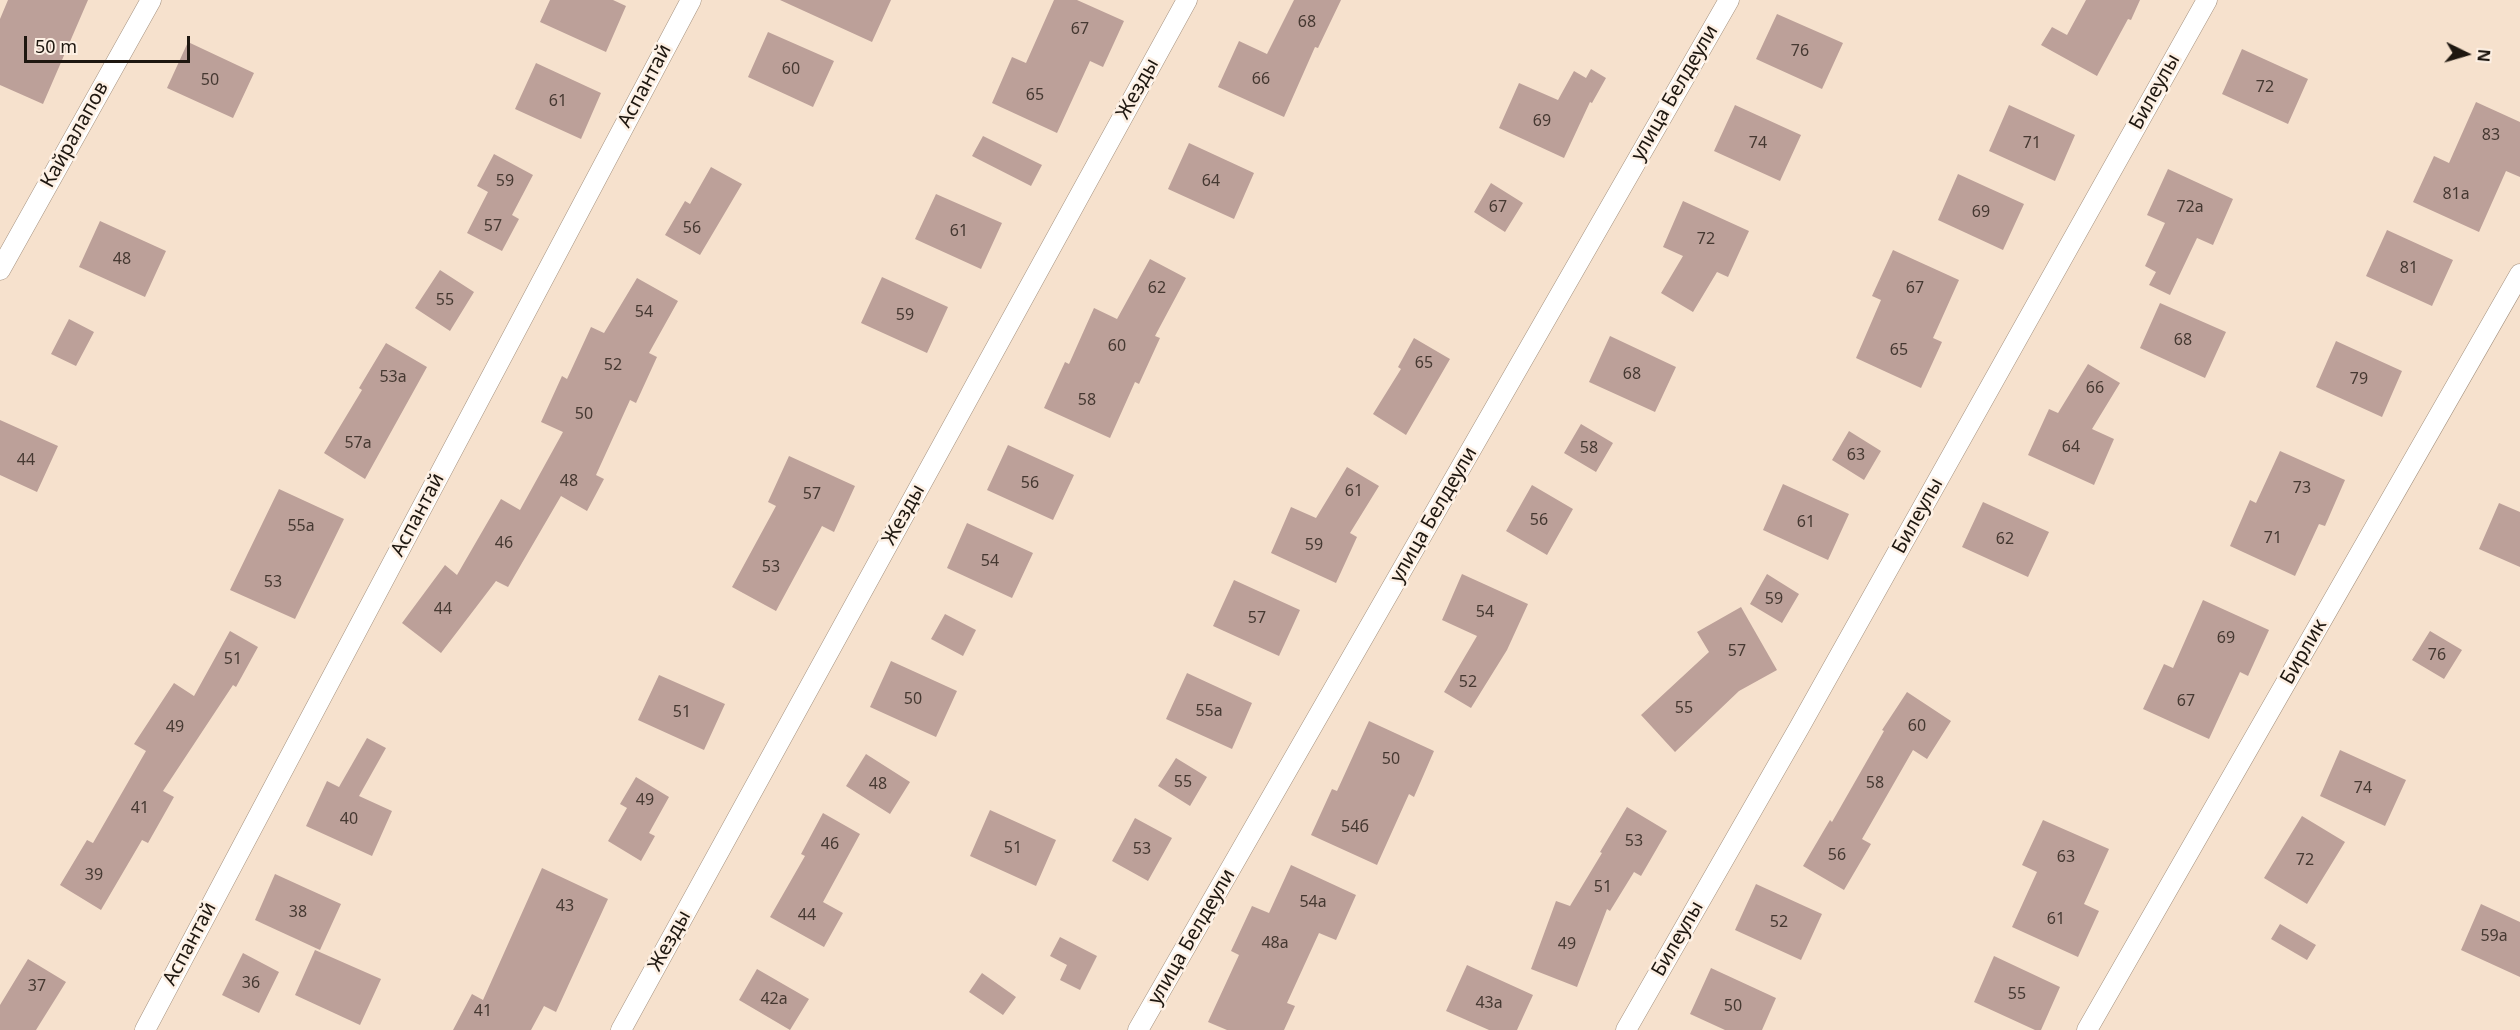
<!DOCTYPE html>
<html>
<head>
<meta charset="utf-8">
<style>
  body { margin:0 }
  #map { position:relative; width:2520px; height:1030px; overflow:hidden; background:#f6e1cd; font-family:"Noto Sans",sans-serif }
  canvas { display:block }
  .north { position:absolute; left:2436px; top:24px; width:60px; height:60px; -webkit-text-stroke:4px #fdf0e4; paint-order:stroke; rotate:95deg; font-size:16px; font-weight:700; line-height:24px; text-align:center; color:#1e1710 }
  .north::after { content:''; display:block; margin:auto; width:21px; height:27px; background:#1e1710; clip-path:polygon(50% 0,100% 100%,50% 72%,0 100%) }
  .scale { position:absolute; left:24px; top:36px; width:166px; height:27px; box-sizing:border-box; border:3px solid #1e1710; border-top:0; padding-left:8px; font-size:18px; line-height:21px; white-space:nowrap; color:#1e1710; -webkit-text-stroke:4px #fdf0e4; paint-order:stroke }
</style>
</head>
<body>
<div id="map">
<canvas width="2520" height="1030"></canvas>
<div class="north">N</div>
<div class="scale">50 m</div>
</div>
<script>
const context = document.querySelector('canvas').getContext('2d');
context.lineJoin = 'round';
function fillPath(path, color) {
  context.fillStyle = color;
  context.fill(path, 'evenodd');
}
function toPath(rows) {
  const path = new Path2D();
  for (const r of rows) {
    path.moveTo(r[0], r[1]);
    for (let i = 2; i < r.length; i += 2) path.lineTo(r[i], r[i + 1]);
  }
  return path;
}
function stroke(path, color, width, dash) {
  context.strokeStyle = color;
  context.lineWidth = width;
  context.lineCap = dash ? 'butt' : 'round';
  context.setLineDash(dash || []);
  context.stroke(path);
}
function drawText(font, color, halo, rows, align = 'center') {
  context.font = font + ' "Noto Sans",sans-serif';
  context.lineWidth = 5;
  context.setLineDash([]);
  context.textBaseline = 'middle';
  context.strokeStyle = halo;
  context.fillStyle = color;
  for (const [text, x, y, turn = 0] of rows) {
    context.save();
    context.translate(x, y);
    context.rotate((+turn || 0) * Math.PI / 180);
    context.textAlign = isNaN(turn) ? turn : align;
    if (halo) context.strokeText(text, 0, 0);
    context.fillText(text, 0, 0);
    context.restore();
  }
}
const building = toPath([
  [8,0,88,0,43,104,0,85,0,19],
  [550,0,613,0,626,6,606,52,540,22],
  [780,0,891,0,872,42],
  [1054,0,1077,0,1124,21,1103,67,1090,61,1057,133,992,103,1012,57,1026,63],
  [1294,0,1341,0,1318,48,1315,47,1284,117,1218,87,1239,41,1267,54],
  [2086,0,2140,0,2131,20,2128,19,2097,76,2041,45,2052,27,2067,35],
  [1777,14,1843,43,1822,89,1756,59],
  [768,32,834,61,813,107,748,77],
  [188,42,254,73,233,118,167,88],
  [2242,49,2308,79,2288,124,2222,94],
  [536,63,601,93,581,139,515,109],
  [1591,69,1606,78,1592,103,1590,102,1564,158,1499,128,1519,83,1558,100,1574,71,1586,78],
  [2476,102,2520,122,2520,177,2506,171,2479,232,2413,202,2434,156,2449,163],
  [1735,105,1801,135,1780,181,1714,151],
  [2009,105,2075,135,2055,181,1989,151],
  [983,136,1042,165,1031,186,972,156],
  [1189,143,1254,173,1234,219,1168,189],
  [494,154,533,175,512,215,519,219,502,251,467,233,488,192,477,186],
  [711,167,742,184,700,255,665,235,685,201,690,204],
  [2168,169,2233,199,2213,245,2197,238,2170,295,2149,285,2156,272,2145,266,2165,223,2147,215],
  [1958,174,2024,204,2003,250,1938,220],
  [1491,183,1523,203,1505,232,1474,212],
  [936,194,1002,223,981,269,915,239],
  [1683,201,1749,231,1728,277,1717,272,1693,312,1661,293,1683,256,1663,247],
  [100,221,166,251,145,297,79,267],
  [2387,230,2453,260,2432,306,2366,276],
  [1893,250,1959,280,1933,338,1942,342,1921,388,1856,358,1881,300,1872,296],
  [1150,259,1186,278,1155,336,1160,338,1139,384,1135,382,1110,438,1044,408,1065,362,1069,364,1094,308,1117,319],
  [440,270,474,292,450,331,415,308],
  [882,277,948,307,927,353,861,323],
  [637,278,678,301,649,353,657,357,636,403,630,400,596,475,604,479,587,511,561,496,508,587,496,581,441,653,402,623,445,565,457,575,501,499,520,510,563,432,541,422,562,376,567,379,591,327,604,333],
  [2160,303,2226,332,2205,378,2140,348],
  [69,319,94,332,76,366,51,354],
  [1610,336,1676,367,1655,412,1589,382],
  [1414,338,1450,359,1406,435,1373,414,1401,369,1398,367],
  [2336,341,2402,371,2382,417,2316,387],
  [386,343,427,367,365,479,324,453,362,390,359,388],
  [2088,364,2120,383,2092,429,2114,439,2094,485,2028,455,2049,409,2058,413],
  [0,420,58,446,37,492,0,475],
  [1581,424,1613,443,1596,472,1564,453],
  [1849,431,1881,451,1864,480,1832,460],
  [1008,445,1074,475,1053,520,987,490],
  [2280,451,2345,480,2325,526,2319,524,2295,576,2230,546,2250,500,2256,503],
  [789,456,855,486,834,532,822,526,776,611,732,587,776,506,768,502],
  [1347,467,1379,486,1350,533,1357,537,1336,583,1271,553,1291,507,1316,518],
  [1783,484,1849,514,1828,560,1763,530],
  [1532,485,1573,509,1547,555,1506,531],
  [279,489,344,519,295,619,230,590],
  [1983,502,2049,532,2028,577,1962,547],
  [2499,503,2520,512,2520,567,2479,549],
  [967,523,1033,553,1012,598,947,568],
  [1462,574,1528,604,1507,650,1471,708,1444,692,1477,636,1442,620],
  [1767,574,1799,594,1782,623,1750,604],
  [1234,580,1300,610,1279,656,1213,626],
  [2203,600,2269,630,2248,676,2240,672,2209,739,2143,709,2164,664,2173,668],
  [1741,607,1777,670,1739,691,1675,752,1641,715,1709,652,1697,632],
  [945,614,976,630,963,656,931,639],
  [230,631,258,647,236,687,233,685,163,791,174,797,148,843,142,840,101,910,60,885,87,840,93,843,146,751,134,744,174,683,194,696],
  [2430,631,2462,650,2444,679,2412,660],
  [891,661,957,691,936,737,870,707],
  [1187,673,1252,703,1232,749,1166,719],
  [659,675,725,704,704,750,638,720],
  [1907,692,1951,721,1927,759,1913,750,1862,839,1871,844,1844,890,1803,866,1830,820,1832,822,1884,731,1882,730],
  [1369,721,1434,751,1414,797,1409,794,1377,865,1311,835,1332,789,1337,791],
  [367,738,386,748,359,796,392,811,372,856,306,826,327,781,339,787],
  [2340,750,2406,780,2385,826,2320,796],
  [866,754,910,782,890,814,846,786],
  [1176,758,1207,777,1190,806,1158,786],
  [636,777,669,797,649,833,655,836,641,861,608,841,627,808,620,804],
  [1627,807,1667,831,1641,876,1634,872,1610,911,1607,909,1577,987,1531,969,1556,901,1570,906,1602,853,1600,852],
  [990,810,1056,840,1036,886,970,856],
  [823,813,860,834,823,902,843,913,824,947,770,917,805,856,801,854],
  [2302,816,2345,842,2307,904,2264,878],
  [1135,818,1172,838,1148,881,1112,861],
  [2043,820,2109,849,2084,904,2099,911,2078,957,2012,927,2037,872,2022,865],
  [1291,865,1356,895,1336,940,1319,933,1287,1003,1295,1006,1284,1030,1227,1030,1208,1022,1239,955,1231,951,1252,906,1269,913],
  [542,868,608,899,556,1012,544,1006,531,1030,453,1030,472,994,483,1000],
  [275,874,341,904,320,950,255,920],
  [1756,884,1822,914,1801,960,1735,930],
  [2481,904,2520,922,2520,977,2461,950],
  [2280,924,2316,945,2307,960,2271,939],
  [1060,937,1097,956,1080,990,1060,980,1067,965,1050,956],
  [315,950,381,979,360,1025,295,995],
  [243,953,279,972,259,1013,222,995],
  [1994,956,2060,987,2041,1030,2035,1030,1974,1002],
  [28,959,66,982,36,1030,0,1030,0,1005],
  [1467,965,1533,995,1517,1030,1489,1030,1446,1011],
  [1711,968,1776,998,1762,1030,1725,1030,1690,1014],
  [757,969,809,999,790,1030,739,1000],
  [982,973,1016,997,1003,1015,969,992]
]);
const street = toPath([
  [0,270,151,0],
  [145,1030,691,0],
  [621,1030,1187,0],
  [1138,1030,1729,0],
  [1626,1030,1799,728,2207,0],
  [2087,1030,2520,274]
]);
const numberNames = [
  ["68",1307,22],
  ["67",1080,29],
  ["76",1800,51],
  ["60",791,69],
  ["66",1261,79],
  ["50",210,80],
  ["72",2265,87],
  ["65",1035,95],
  ["61",558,101],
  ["69",1542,121],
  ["83",2491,135],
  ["74",1758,143],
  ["71",2032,143],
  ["59",505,181],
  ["64",1211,181],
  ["81а",2456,194],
  ["67",1498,207],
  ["72а",2190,207],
  ["69",1981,212],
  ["57",493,226],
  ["56",692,228],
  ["61",959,231],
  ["72",1706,239],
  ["48",122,259],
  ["81",2409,268],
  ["62",1157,288],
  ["67",1915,288],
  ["55",445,300],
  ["54",644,312],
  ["59",905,315],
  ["68",2183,340],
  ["60",1117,346],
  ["65",1899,350],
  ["65",1424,363],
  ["52",613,365],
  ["68",1632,374],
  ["53а",393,377],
  ["79",2359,379],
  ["66",2095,388],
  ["58",1087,400],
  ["50",584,414],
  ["57а",358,443],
  ["64",2071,447],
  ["58",1589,448],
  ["63",1856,455],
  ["44",26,460],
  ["48",569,481],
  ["56",1030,483],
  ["73",2302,488],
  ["61",1354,491],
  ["57",812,494],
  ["56",1539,520],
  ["61",1806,522],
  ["55а",301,526],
  ["71",2273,538],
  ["62",2005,539],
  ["46",504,543],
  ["59",1314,545],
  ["54",990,561],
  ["53",771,567],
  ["53",273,582],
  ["59",1774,599],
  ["44",443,609],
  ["54",1485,612],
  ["57",1257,618],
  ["69",2226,638],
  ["57",1737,651],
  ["76",2437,655],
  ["51",233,659],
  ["52",1468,682],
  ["50",913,699],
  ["67",2186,701],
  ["55",1684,708],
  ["55а",1209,711],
  ["51",682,712],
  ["60",1917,726],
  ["49",175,727],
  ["50",1391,759],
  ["55",1183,782],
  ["58",1875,783],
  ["48",878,784],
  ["74",2363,788],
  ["49",645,800],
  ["41",140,808],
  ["40",349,819],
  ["54б",1355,827],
  ["53",1634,841],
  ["46",830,844],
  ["51",1013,848],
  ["53",1142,849],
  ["56",1837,855],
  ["63",2066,857],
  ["72",2305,860],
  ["39",94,875],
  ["51",1603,887],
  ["54а",1313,902],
  ["43",565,906],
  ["38",298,912],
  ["44",807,915],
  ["61",2056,919],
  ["52",1779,922],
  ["59а",2494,936],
  ["48а",1275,943],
  ["49",1567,944],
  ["36",251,983],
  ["37",37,986],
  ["55",2017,994],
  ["42а",774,999],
  ["43а",1489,1003],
  ["50",1733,1006],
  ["41",483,1011]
];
const streetNames = [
  ["Аспантай",645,86,-62],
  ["Жезды",1138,89,-61],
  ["Билеулы",2155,92,-61],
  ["улица Белдеули",1675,93,-60],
  ["Кайралапов",75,135,-61],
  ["Аспантай",418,515,-62],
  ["Жезды",904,515,-61],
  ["улица Белдеули",1434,515,-60],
  ["Билеулы",1918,516,-61],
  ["Бирлик",2304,652,-60],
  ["улица Белдеули",1192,937,-60],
  ["Билеулы",1678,939,-60],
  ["Жезды",670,941,-61],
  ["Аспантай",190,944,-62]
];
fillPath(building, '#bca099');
stroke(street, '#a3907e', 21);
stroke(street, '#fff', 20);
drawText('16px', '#463932', null, numberNames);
drawText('20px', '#1e1710', '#fdf0e4', streetNames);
</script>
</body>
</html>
